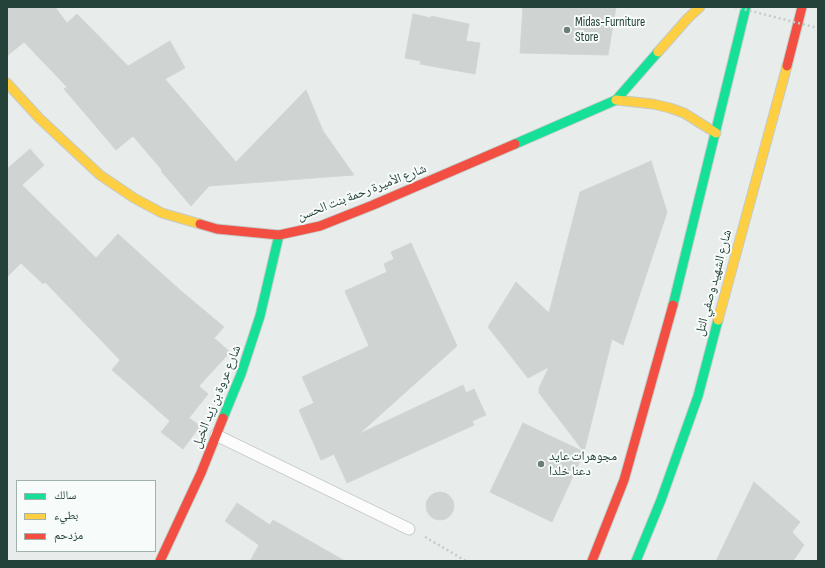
<!DOCTYPE html>
<html>
<head>
<meta charset="utf-8">
<style>
  body { margin:0 }
  #map { position:relative; width:825px; height:568px; overflow:hidden; background:#e8edeb; font-family:"Sofia Sans Condensed","Noto Naskh Arabic",sans-serif }
  canvas { display:block }
  .frame { position:absolute; inset:0; border:8px solid #24423a; pointer-events:none }
  .legend { position:absolute; left:16px; top:480px; width:140px; height:72px; box-sizing:border-box; background:#f7fbf9; border:1px solid #a3b1ad; margin:0; padding:5px 7px; list-style:none; font-size:12px; color:#24423a }
  .legend li { display:flex; align-items:center; gap:8px; height:20px }
  .legend b { width:20px; border:1px solid #a3b1ad }
</style>
</head>
<body>
<div id="map">
<canvas width="825" height="568"></canvas>
<div class="frame"></div>
<ul class="legend">
<li><b style="height:5px;background:#16e098"></b>سالك</li>
<li><b style="height:5px;background:#ffcf43"></b>بطيء</li>
<li><b style="height:5px;background:#f24e42"></b>مزدحم</li>
</ul>
</div>
<script>
const context = document.querySelector('canvas').getContext('2d');
context.lineJoin = 'round';
function fillPath(path, color) {
  context.fillStyle = color;
  context.fill(path, 'evenodd');
}
function toPath(rows) {
  const path = new Path2D();
  for (const r of rows) {
    if (r.length === 3) {
      path.moveTo(r[0] + r[2], r[1]);
      path.arc(r[0], r[1], r[2], 0, 2 * Math.PI);
      continue;
    }
    path.moveTo(r[0], r[1]);
    for (let i = 2; i < r.length; i += 2) path.lineTo(r[i], r[i + 1]);
  }
  return path;
}
function stroke(path, color, width, dash) {
  context.strokeStyle = color;
  context.lineWidth = width;
  context.lineCap = dash ? 'butt' : 'round';
  context.setLineDash(dash || []);
  context.stroke(path);
}
function drawText(font, color, halo, rows, align = 'center') {
  context.font = font + ' "Sofia Sans Condensed","Noto Naskh Arabic",sans-serif';
  context.lineWidth = 4;
  context.setLineDash([]);
  context.textBaseline = 'middle';
  context.strokeStyle = halo;
  context.fillStyle = color;
  for (const [text, x, y, turn = 0] of rows) {
    context.save();
    context.translate(x, y);
    context.rotate((+turn || 0) * Math.PI / 180);
    context.textAlign = isNaN(turn) ? turn : align;
    if (halo) context.strokeText(text, 0, 0);
    context.fillText(text, 0, 0);
    context.restore();
  }
}
const building = toPath([
  [7,7,55,7,67,23,77,14,128,66,170,41,185,68,165,79,236,162,306,90,323,131,354,175,209,186,191,206,161,171,162,170,133,136,116,150,64,89,67,87,24,42,7,56,7,7],
  [523,7,616,7,608,55,520,53,523,7],
  [413,14,431,18,431,16,469,24,466,41,480,43,475,74,420,64,421,61,405,58,413,14],
  [30,149,44,165,22,185,96,258,118,234,180,290,224,327,214,338,230,352,199,386,208,394,189,418,200,426,183,449,161,432,170,421,112,370,120,360,45,282,43,284,21,263,7,277,7,169,30,149],
  [651,161,667,212,623,345,612,339,584,452,539,393,539,388,549,367,528,378,488,327,516,282,549,313,580,192,651,161],
  [411,243,457,346,359,434,463,385,466,393,474,389,486,415,472,421,474,425,347,483,334,454,321,460,299,410,314,403,302,377,369,346,345,291,387,272,384,264,394,259,391,252,411,243],
  [523,423,584,452,552,522,490,492,523,423],
  [754,482,800,522,792,532,804,545,793,561,716,561,754,482],
  [440,506,14],
  [237,503,270,525,273,520,345,561,250,561,259,545,225,521,237,503]
]);
const path = toPath([
  [425,537,466,561]
]);
const lane = toPath([
  [216,435,409,529]
]);
const fast = toPath([
  [515,144,616,100,658,52],
  [673,305,746,7],
  [223,418,241,374,260,316,279,235],
  [636,561,661,500,698,396,718,320]
]);
const slow = toPath([
  [658,52,688,18,700,7],
  [7,83,39,118,100,175,134,198,162,213,200,224],
  [616,100,653,104,670,108,684,113,716,133],
  [718,320,787,66]
]);
const jam = toPath([
  [787,66,802,7],
  [200,224,217,229,279,235,320,226,373,205,515,144],
  [160,561,201,473,223,418],
  [592,561,624,480,673,305]
]);
const pathBridge = toPath([
  [735,7,818,28]
]);
const markers = [
  [567,30,4,"#697e78"],
  [541,464,4,"#697e78"]
];
const poiNames = [
  ["Midas-Furniture",575,23],
  ["Store",575,38],
  ["مجوهرات عايد",549,457],
  ["دعنا خلدا",549,472]
];
const streetNames = [
  ["شارع الأميرة رحمة بنت الحسن",362,193,-21],
  ["شارع الشهيد وصفي التل",714,283,-75],
  ["شارع عروة بن زيد الخيل",217,397,-68]
];
fillPath(building, '#cfd4d2');
stroke(building, '#d1d6d4', 1);
stroke(lane, '#c5cac8', 13);
stroke(fast, '#c3cbc8', 11);
stroke(slow, '#c3cbc8', 11);
stroke(jam, '#c3cbc8', 11);
stroke(path, '#c3ccca', 2.5, [2, 3]);
stroke(lane, '#fcfcfc', 11);
stroke(fast, '#16e098', 9);
stroke(slow, '#ffcf43', 9);
stroke(jam, '#f24e42', 9);
stroke(pathBridge, '#c3ccca', 2.5, [2, 3]);
for (const [x, y, r, color] of markers) {
  const dot = new Path2D();
  dot.arc(x, y, r, 0, 2 * Math.PI);
  context.fillStyle = color;
  context.fill(dot);
  stroke(dot, '#f7fbf9', 1.5);
}
drawText('13px', '#24423a', '#f7fbf9', poiNames, 'left');
drawText('13px', '#24423a', '#f7fbf9', streetNames);
</script>
</body>
</html>
